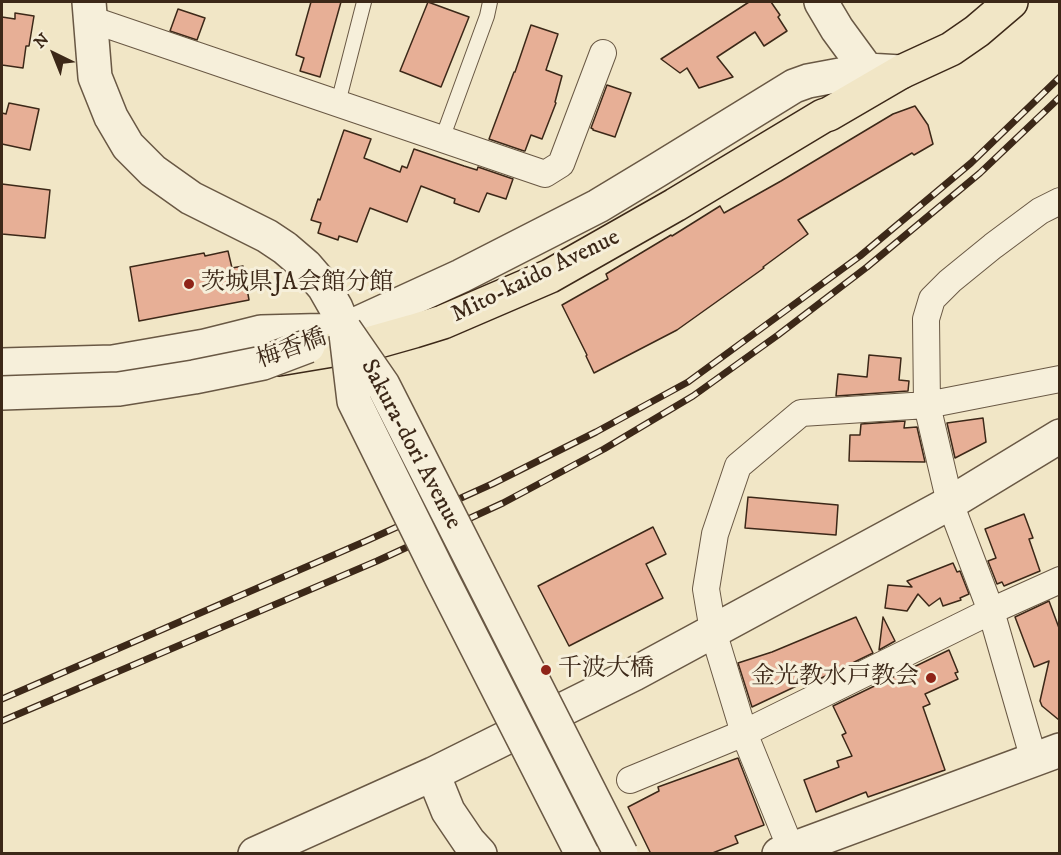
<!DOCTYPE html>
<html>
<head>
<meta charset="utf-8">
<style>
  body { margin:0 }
  #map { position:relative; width:1061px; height:855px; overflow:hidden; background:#f1e6c6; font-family:"IM FELL DW Pica",serif }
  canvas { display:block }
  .frame { position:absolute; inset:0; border:3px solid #3c2818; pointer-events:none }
  .north { position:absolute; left:24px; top:24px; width:60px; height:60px; -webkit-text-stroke:4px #f6efda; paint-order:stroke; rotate:317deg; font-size:16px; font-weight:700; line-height:24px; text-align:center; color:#3c2818 }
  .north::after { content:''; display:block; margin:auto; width:21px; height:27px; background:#3c2818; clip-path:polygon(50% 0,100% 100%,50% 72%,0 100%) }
</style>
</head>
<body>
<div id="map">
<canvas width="1061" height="855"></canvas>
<div class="frame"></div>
<div class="north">N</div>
</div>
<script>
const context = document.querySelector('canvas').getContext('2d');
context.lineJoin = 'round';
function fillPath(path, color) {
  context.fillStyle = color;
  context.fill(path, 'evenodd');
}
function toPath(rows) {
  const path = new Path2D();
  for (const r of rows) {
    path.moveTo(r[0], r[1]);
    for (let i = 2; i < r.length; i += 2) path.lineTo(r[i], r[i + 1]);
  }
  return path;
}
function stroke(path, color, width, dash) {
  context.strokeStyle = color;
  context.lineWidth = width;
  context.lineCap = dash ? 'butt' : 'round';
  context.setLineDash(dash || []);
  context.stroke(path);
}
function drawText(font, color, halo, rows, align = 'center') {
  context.font = font + ' "IM FELL DW Pica","Noto Serif JP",serif';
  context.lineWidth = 6;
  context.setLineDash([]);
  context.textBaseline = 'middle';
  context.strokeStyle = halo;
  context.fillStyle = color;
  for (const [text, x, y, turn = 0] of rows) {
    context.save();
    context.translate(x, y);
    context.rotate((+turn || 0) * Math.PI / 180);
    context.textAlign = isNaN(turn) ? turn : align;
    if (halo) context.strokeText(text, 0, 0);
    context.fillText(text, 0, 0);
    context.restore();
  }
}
const building = toPath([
  [311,2,341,2,320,77,300,71,304,58,296,55,311,2],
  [428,2,469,17,441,87,400,71,428,2],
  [749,2,771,2,780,15,778,17,787,31,764,46,755,32,717,57,733,77,699,88,687,68,680,73,661,59,749,2],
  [178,9,205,18,197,40,170,31,178,9],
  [15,13,34,16,29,46,26,46,23,68,2,65,2,17,15,19,15,13],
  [531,25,558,34,546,70,562,76,555,102,556,103,542,139,531,135,525,151,524,151,489,139,514,72,515,72,531,25],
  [607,85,631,93,615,137,593,130,593,129,591,128,607,85],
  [9,103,39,109,30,150,2,144,2,113,6,114,9,103],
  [915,106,928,125,933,144,914,155,912,153,798,220,808,234,763,267,764,268,677,330,594,373,586,356,587,355,562,305,608,279,606,274,671,235,672,236,720,206,724,213,781,181,893,114,915,106],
  [344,130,371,139,364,158,400,172,402,166,407,168,414,149,464,166,477,170,478,167,513,179,506,199,487,193,479,212,454,203,455,199,421,186,407,222,370,208,357,242,339,236,338,240,318,233,321,223,311,220,318,199,320,200,344,130],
  [2,184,50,190,45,238,2,234,2,184],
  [228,251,232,268,243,266,249,300,139,321,130,267,204,253,205,256,228,251],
  [869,355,901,358,899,380,909,381,908,391,836,396,838,374,867,377,869,355],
  [983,418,986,442,955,458,947,423,983,418],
  [905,421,904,428,917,427,925,462,849,461,850,435,860,435,861,424,905,421],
  [748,497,838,505,836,535,745,528,748,497],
  [1024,514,1033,538,1029,539,1040,571,1004,586,1002,582,997,584,988,561,996,558,985,529,1024,514],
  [653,527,666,554,646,564,663,598,569,646,538,586,653,527],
  [953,563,957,572,960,571,969,594,960,598,961,600,943,606,940,598,929,606,918,594,907,611,885,608,888,585,912,587,907,581,953,563],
  [1049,601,1059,628,1059,720,1042,706,1040,701,1049,661,1034,667,1015,617,1049,601],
  [856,617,873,653,807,685,805,682,752,707,738,663,772,652,856,617],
  [883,617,895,641,879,650,883,617],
  [949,650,958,672,955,673,958,679,925,694,930,704,923,707,945,770,868,797,866,792,816,812,804,780,839,767,837,761,852,756,842,735,846,733,833,706,949,650],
  [738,758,764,825,735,836,738,843,710,854,651,854,628,807,659,791,658,787,738,758]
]);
const service = toPath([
  [338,103,364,2],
  [442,139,487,16,490,2]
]);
const minor = toPath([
  [90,19,545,174,561,164,603,53],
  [1034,760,991,611,950,503,927,405,926,319,932,299,950,281,993,246,1040,211,1060,201],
  [630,780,744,733,991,611,1060,580],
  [791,849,744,733,713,631,706,589,715,534,738,466,801,413,927,405,1060,379]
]);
const tertiary = toPath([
  [89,2,95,77,111,117,128,146,153,171,191,198,267,236,285,248,306,266,324,287,336,308,345,330],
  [821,2,837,29,867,70],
  [319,341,461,276,598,206,656,171,794,86,808,81,867,70,901,72],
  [2,365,113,362,205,346,261,332,341,330],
  [433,774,448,811,469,842,480,854],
  [255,854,433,774,634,674,950,503,1060,436],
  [779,854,1060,750]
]);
const primary = toPath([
  [278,359,368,344,414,331,443,322,550,276,675,205,823,116,829,114,901,72,951,49,977,31,1011,2]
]);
const rail = toPath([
  [2,699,366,541,492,484,596,432,688,382,860,256,971,163,1060,77],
  [2,721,377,561,503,503,604,449,693,396,778,335,867,267,980,173,1060,97]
]);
const tertiaryBridge = toPath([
  [345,330,383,385,621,854],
  [346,334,354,401,441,577,582,854],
  [2,393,119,389,194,377,263,363,308,346]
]);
const markers = [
  [189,284,6,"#8f2418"],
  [546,670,6,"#8f2418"],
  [931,678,6,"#8f2418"]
];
const streetNames = [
  ["Mito-kaido Avenue",536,277,-26],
  ["梅香橋",292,350,-20],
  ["Sakura-dori Avenue",410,445,62]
];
const poiNames = [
  ["茨城県JA会館分館",201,284],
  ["千波大橋",558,670],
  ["金光教水戸教会",919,678,"right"]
];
fillPath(building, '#e7af96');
stroke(building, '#3c2818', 1.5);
stroke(service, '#695844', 16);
stroke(minor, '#695844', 28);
stroke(tertiary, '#695844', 36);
stroke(primary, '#3c2818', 36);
stroke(service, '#f6efda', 14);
stroke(minor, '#f6efda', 26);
stroke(tertiary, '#f6efda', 33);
stroke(primary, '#f1e6c6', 33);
stroke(rail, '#3c2818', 7);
stroke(rail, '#f6efda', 4.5, [14]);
stroke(tertiaryBridge, '#695844', 36, []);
stroke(tertiaryBridge, '#f6efda', 33);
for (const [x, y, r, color] of markers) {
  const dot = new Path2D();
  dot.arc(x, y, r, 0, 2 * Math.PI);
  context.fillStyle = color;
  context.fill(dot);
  stroke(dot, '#f6efda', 2);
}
drawText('24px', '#3c2818', '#f6efda', streetNames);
drawText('24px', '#3c2818', '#f6efda', poiNames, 'left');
</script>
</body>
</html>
